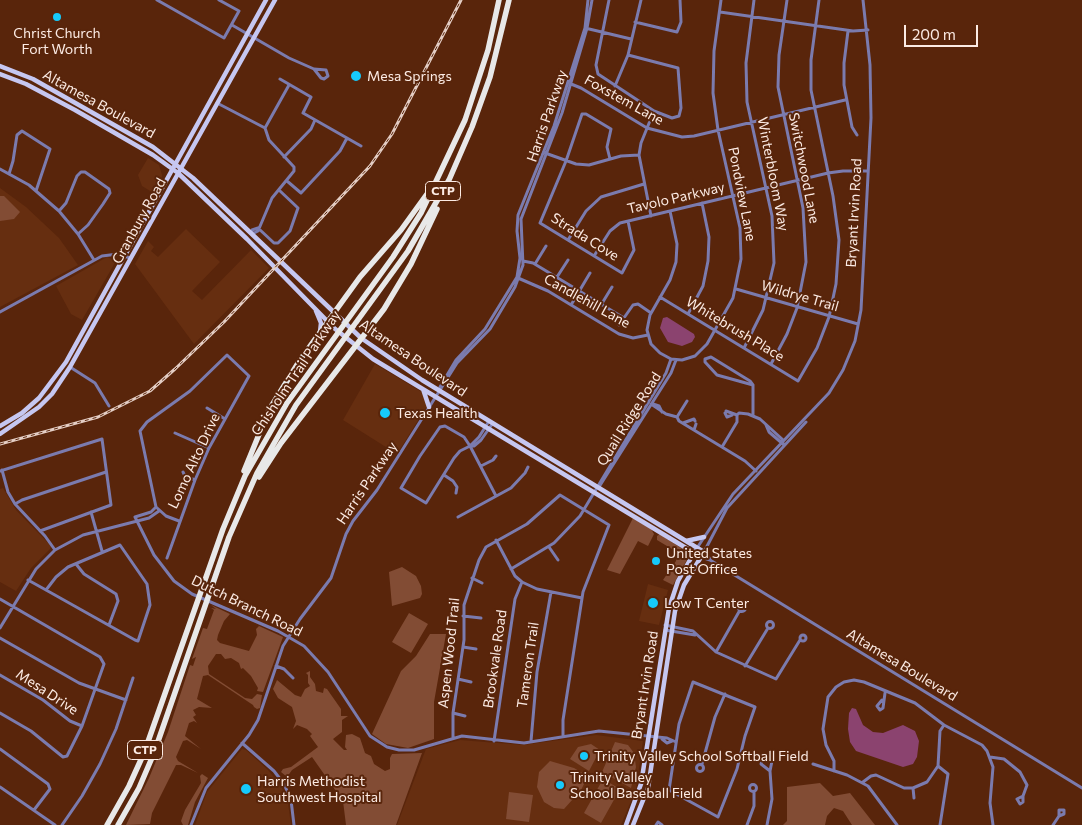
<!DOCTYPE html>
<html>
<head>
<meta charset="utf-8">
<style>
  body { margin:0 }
  #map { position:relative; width:1082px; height:825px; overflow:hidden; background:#59250b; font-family:Commissioner,sans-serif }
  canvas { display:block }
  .scale { position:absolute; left:904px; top:25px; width:74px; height:22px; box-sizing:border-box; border:2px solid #fcebe4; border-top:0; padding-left:6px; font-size:15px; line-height:18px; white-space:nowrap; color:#fcebe4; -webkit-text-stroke:4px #59250b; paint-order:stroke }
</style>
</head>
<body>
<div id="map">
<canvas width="1082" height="825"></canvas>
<div class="scale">200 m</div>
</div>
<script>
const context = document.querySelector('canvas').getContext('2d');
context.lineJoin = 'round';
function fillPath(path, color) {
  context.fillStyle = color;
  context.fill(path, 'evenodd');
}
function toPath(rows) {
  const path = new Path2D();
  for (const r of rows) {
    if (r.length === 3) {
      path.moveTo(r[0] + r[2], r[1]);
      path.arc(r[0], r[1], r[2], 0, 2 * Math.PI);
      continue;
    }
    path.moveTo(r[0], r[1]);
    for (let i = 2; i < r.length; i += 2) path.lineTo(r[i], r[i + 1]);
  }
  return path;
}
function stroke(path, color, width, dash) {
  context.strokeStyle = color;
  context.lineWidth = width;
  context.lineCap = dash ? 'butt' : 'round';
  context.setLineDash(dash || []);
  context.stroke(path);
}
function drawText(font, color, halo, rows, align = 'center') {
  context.font = font + ' Commissioner,sans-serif';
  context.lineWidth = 4;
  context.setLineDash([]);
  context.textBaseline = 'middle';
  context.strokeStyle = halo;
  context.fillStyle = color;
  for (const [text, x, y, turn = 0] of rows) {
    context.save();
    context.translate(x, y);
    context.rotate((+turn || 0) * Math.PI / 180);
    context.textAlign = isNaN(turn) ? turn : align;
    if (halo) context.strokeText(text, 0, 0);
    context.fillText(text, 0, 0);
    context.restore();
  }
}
const built = toPath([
  [148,158,159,165,162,175,161,184,155,194,142,186,138,175],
  [0,188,26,207,59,238,78,265,0,307],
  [186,229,220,262,192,291,202,300,251,250,269,268,194,344,135,264,148,241,154,247,151,251,158,257],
  [107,257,116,261,82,320,71,314,56,286],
  [375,364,425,394,427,406,397,454,343,420],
  [3,488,16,510,51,546,50,549,31,568,16,591,0,582,0,489],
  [648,584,668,590,659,625,639,621],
  [596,735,643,741,636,789,621,825,397,825,426,749,460,740,523,745],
  [242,749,246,750,268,770,281,786,288,803,291,825,195,825,207,792]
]);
const green = toPath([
  [0,196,4,196,20,212,14,219,0,221],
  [633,518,651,529,654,534,648,546,638,541,620,574,607,570],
  [660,534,690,554,673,585,663,580,676,561,677,552,657,540,657,536],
  [402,567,416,576,421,586,422,594,420,598,392,606,389,572],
  [211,605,230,614,224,621,218,635,217,640,220,643,249,651,257,635,256,629,259,626,283,637,263,692,257,691,258,688,251,676,243,668,241,669,239,663,231,658,225,659,221,654,216,654,208,666,209,674,245,698,252,699,257,694,262,695,260,708,257,709,254,707,253,705,208,675,203,676,197,699,212,708,199,707,193,710,196,715,193,717,197,723,194,721,189,723,185,736,201,749,187,740,183,741,176,757,178,761,198,773,181,765,176,765,152,813,150,824,126,825,149,778,168,732,190,665,193,666,196,657,192,659,203,628,207,629,214,610,211,608,216,609],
  [409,613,428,624,411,653,392,642],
  [430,634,446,634,434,702,434,739,408,748,386,744,372,734,401,671,416,656],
  [310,671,310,677,315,684,316,691,323,693,324,688,327,689,341,709,341,716,348,716,342,720,342,732,333,739,344,750,347,750,345,747,346,735,352,734,360,738,365,753,371,756,374,764,385,771,390,769,390,758,392,754,422,753,396,825,346,825,343,801,312,757,292,770,287,777,281,772,283,769,291,767,318,747,310,736,312,734,307,729,297,725,293,729,296,721,292,707,278,698,273,689,277,680,295,695,301,697,305,689,310,686,308,683,308,675,306,673],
  [615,742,628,745,634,753,636,767,631,788,602,772],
  [591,744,600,750,589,771,570,759,578,747],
  [550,761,574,768,584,774,586,780,581,790,564,809,554,808,544,802,537,787,539,772],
  [202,774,208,778,195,802,188,825,183,825,181,821,185,810,201,783,200,776],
  [603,779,620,789,601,823,584,813],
  [820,783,833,796,850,793,875,825,852,825,843,811,834,808,827,816,825,825,783,825,787,821,787,787],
  [509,792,533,795,529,822,506,819]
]);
const water = toPath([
  [667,317,694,334,695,337,692,342,682,346,668,342,660,328,663,318],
  [852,708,856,709,863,725,873,732,883,733,903,725,915,731,919,741,917,757,913,764,903,767,856,751,850,742,848,729,849,713]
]);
const minor = toPath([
  [157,0,224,38,239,11,219,0],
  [609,0,596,65,598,74,654,111,672,118,679,116,681,108,678,68,628,55],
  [720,12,853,31,868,30],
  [635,22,677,32,681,22,680,0],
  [232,25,289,58,314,69],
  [585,28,631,39],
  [848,31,844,63,844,85,852,127,857,135],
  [314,69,326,70,328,76,324,79,321,78,314,69],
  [280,79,311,97,303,113,361,146],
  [571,84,581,88,647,128,682,137,694,136,845,100],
  [615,86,628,55,641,0],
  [217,103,265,128],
  [545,153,576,164,589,165,621,156,639,155],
  [284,157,311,129,315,120],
  [610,159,607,147,611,129,586,114,582,114,566,161,540,223,622,273,634,250,628,221],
  [0,169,29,185,59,211,78,234,94,260],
  [9,174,13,161,17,135,22,131,50,149,36,191],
  [287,181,301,193,340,151,347,138],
  [59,211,66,203,77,176,81,172,85,172,109,189,110,193,103,204,88,225,78,234],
  [670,211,677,244,676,262,670,280,650,315,647,330,651,344,660,353,671,359,682,360,695,356,707,344,733,298,741,259,740,228,718,130,713,93,714,51,721,0],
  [651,216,639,155,641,143,654,111],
  [258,228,274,243,278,243,290,231,298,208,279,190],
  [252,234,258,231,272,198,294,171,294,167,269,140,265,128,289,85],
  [252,234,252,230,258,228],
  [568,240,586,211,601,197,644,184],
  [594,256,610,231,620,223,828,173,843,171,867,171],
  [523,261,533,263,624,318],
  [535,264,546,246],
  [557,277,568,260],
  [518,278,548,291,619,334,633,338,648,335],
  [736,289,858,324],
  [660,297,798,381,817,348,829,317,836,284,839,240,833,196,811,90,811,60,819,0],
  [571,305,590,273],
  [601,305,612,287],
  [0,312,102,256,118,254,130,258],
  [688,314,703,286,708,261,709,237,702,203],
  [619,325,633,305,638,304,651,313],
  [744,348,763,310,774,263,772,216,747,102,746,63,754,0],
  [771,364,787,334,797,308,806,262,803,208,778,87,779,55,787,0],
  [70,367,95,383,109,406],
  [440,390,440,387,456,360,485,329,517,277,520,258,517,231,518,215,554,126,585,28,588,0],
  [651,404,666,414,677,417,679,421,745,461,756,471],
  [653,404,659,406,662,412],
  [207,408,225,419],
  [726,411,737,415],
  [725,413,727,417,732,415],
  [753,415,753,385,717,375,705,362,705,359,711,357,750,381,753,385],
  [677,417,687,401],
  [493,423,481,440,474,446,470,446,460,451,454,458,426,503,401,488,420,456,440,427,445,426,464,437,470,446,496,496],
  [683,423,694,419,695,421],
  [766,425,769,432,783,444],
  [694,430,696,424],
  [175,433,209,448],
  [470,446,479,437,489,421],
  [722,447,737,422,737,415,739,413,748,414,760,419,782,439,783,443],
  [481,466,493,460,496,456],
  [2,470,8,492,15,504,45,536,55,550],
  [0,471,102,439,111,505,40,531],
  [183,472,185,476,195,480],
  [444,475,453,481,457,487,456,493],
  [599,487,671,373,676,360],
  [15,504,22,500,106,472],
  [91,512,102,551],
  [135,517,154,555,174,581,192,594,278,631,304,646,328,672,370,736,387,747,399,750,414,750,462,736,524,743,599,731,667,738,676,742],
  [135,517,151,512,156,507],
  [458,517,511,488,525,473,528,467],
  [496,540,515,576,522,582,537,589,582,598],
  [549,547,558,560],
  [697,548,733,494,829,393,843,370,855,341,861,310,871,118,870,65,863,0],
  [701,557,710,560,1082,788],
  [167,558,195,480,209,448,249,376,227,355,190,391,147,422,140,431,156,507,166,516,179,521],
  [710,559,704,552,727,508,806,422],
  [76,564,84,574,116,594,118,601,109,625],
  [511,569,554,543,580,516,666,373,671,359],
  [472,578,482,583],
  [28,580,46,590,135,640,138,641,150,605,147,584,120,545,68,567,56,577,46,590],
  [0,599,100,657,104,664,82,726,67,756,63,757,31,731,0,713],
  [742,608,3.5],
  [463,616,481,618],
  [770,625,3.5],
  [665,625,693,631,716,652,776,679,800,640],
  [0,628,36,569,55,550,83,535,149,518,159,511],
  [665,630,695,635],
  [803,638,3],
  [0,638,79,683,126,700],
  [463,647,476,649],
  [716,652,740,610],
  [276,666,284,669,293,678],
  [745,666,768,628],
  [0,675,43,700,70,721,82,726],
  [458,679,471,682],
  [693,682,755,707,745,736,737,769,718,817,669,790,679,724,693,682],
  [882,700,877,706,880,710,883,708,885,693],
  [453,713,465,716],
  [453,737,453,713,464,640,464,605,479,560,486,547,527,524,560,495,609,525,583,592,563,720,563,735],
  [662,739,667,743,672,741],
  [494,741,515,599,522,582],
  [531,741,537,672,551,592],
  [242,743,274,771,284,784,291,800,294,825],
  [0,749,48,784,50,789,34,810],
  [763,756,768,756,772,761,770,771,761,764,763,756],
  [990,757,1004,759,1020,772,1027,785,1023,796,1023,802,1020,804,1017,799,1023,796],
  [702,764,715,717,725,694],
  [813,764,847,775,868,786,897,825],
  [700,768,3.5],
  [938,766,948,774,940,825],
  [834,771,834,761,826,745,823,729,828,697,836,687,844,682,854,680,864,682,915,703,944,725,982,745,987,751,993,767,990,803,993,825],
  [863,782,871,776,876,775,904,788,913,788,927,782,938,766,940,731,944,725],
  [753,788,3.5],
  [0,787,55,825],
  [913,788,914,798],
  [62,825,82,796,100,764,116,729,133,678],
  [191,825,206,788,249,735,258,720,283,646,300,619,331,578,346,534,353,521,377,490,457,363,490,329,515,287,523,265,521,219,562,113,587,28,592,0],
  [656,825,658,822,662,825],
  [747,825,754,806,754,792],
  [767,825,772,799,770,771],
  [1053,825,1059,816,1064,814,1064,810,1059,810,1059,816]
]);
const major = toPath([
  [0,66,33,79,153,147,193,178,361,338,422,380,704,552,684,585,675,611,648,788,633,825],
  [0,74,26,84,75,110,153,155,178,173,247,239,334,328,373,359,701,557],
  [316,311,321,323,320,332],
  [423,389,429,407],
  [0,426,22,413,39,398,66,362,266,0],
  [0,434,39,407,52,394,70,367,275,0],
  [686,541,704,537],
  [626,825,641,784,669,608,678,581,695,551]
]);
const highway = toPath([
  [244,471,269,410,300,360,360,277,401,230,427,194],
  [259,477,281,443,384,309,411,264,437,209],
  [107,825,129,786,144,753,223,529,245,476,287,403,393,257,421,213,465,120,488,50,499,0],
  [118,825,139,788,154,753,229,537,257,473,296,405,408,251,449,180,472,127,490,77,509,0]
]);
const rail = toPath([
  [0,444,98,417,150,391,175,369,224,322,370,166,392,134,461,0]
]);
const markers = [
  [57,17,5,"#16cafb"],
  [356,76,6,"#16cafb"],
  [385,413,6,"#16cafb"],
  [656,561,5,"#16cafb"],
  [653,603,6,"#16cafb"],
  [584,756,5,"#16cafb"],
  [560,785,5,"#16cafb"],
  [246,789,6,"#16cafb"]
];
const shields = [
  [443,191,35],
  [145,750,35]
];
const shieldNames = [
  ["CTP",443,191],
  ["CTP",145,750]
];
const poiNames = [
  ["Christ Church",57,33,"center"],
  ["Fort Worth",57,49,"center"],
  ["Mesa Springs",367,76],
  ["Texas Health",396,413],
  ["United States",666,553],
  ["Post Office",666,569],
  ["Low T Center",664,603],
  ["Trinity Valley School Softball Field",594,756],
  ["Trinity Valley",570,777],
  ["School Baseball Field",570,793],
  ["Harris Methodist",257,781],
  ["Southwest Hospital",257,797]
];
const streetNames = [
  ["Foxstem Lane",624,100,29],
  ["Altamesa Boulevard",99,104,29],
  ["Harris Parkway",547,116,-71],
  ["Switchwood Lane",804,168,79],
  ["Winterbloom Way",773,174,79],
  ["Pondview Lane",742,194,79],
  ["Tavolo Parkway",676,198,-13],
  ["Bryant Irvin Road",854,213,-87],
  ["Granbury Road",139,221,-61],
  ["Strada Cove",585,237,32],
  ["Wildrye Trail",800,296,16],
  ["Candlehill Lane",587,301,29],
  ["Whitebrush Place",735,329,31],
  ["Altamesa Boulevard",413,358,34],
  ["Chisholm Trail Parkway",296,373,-56],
  ["Quail Ridge Road",629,419,-58],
  ["Lomo Alto Drive",194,461,-65],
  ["Harris Parkway",367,483,-56],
  ["Dutch Branch Road",247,606,26],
  ["Aspen Wood Trail",449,653,-84],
  ["Brookvale Road",495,659,-82],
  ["Tameron Trail",528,665,-82],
  ["Altamesa Boulevard",902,665,31],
  ["Bryant Irvin Road",645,685,-81],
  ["Mesa Drive",47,692,33]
];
fillPath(built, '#662e10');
fillPath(green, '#824c34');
fillPath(water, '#8b436f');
stroke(minor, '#7b7bae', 3);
stroke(major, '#c6c7f1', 4.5);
stroke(highway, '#e8e8e8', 5.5);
stroke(rail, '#e4cec5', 3);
stroke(rail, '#59250b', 1, [4]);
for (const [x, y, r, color] of markers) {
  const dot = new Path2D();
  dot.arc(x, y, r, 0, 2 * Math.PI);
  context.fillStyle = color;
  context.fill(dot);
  stroke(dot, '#59250b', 2);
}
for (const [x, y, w] of shields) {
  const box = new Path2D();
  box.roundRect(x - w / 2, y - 9.5, w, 19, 4);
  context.fillStyle = '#59250b';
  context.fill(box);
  stroke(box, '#fcebe4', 1);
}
drawText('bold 12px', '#fcebe4', null, shieldNames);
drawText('14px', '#fcebe4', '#59250b', poiNames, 'left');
drawText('14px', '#fcebe4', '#59250b', streetNames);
</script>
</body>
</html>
